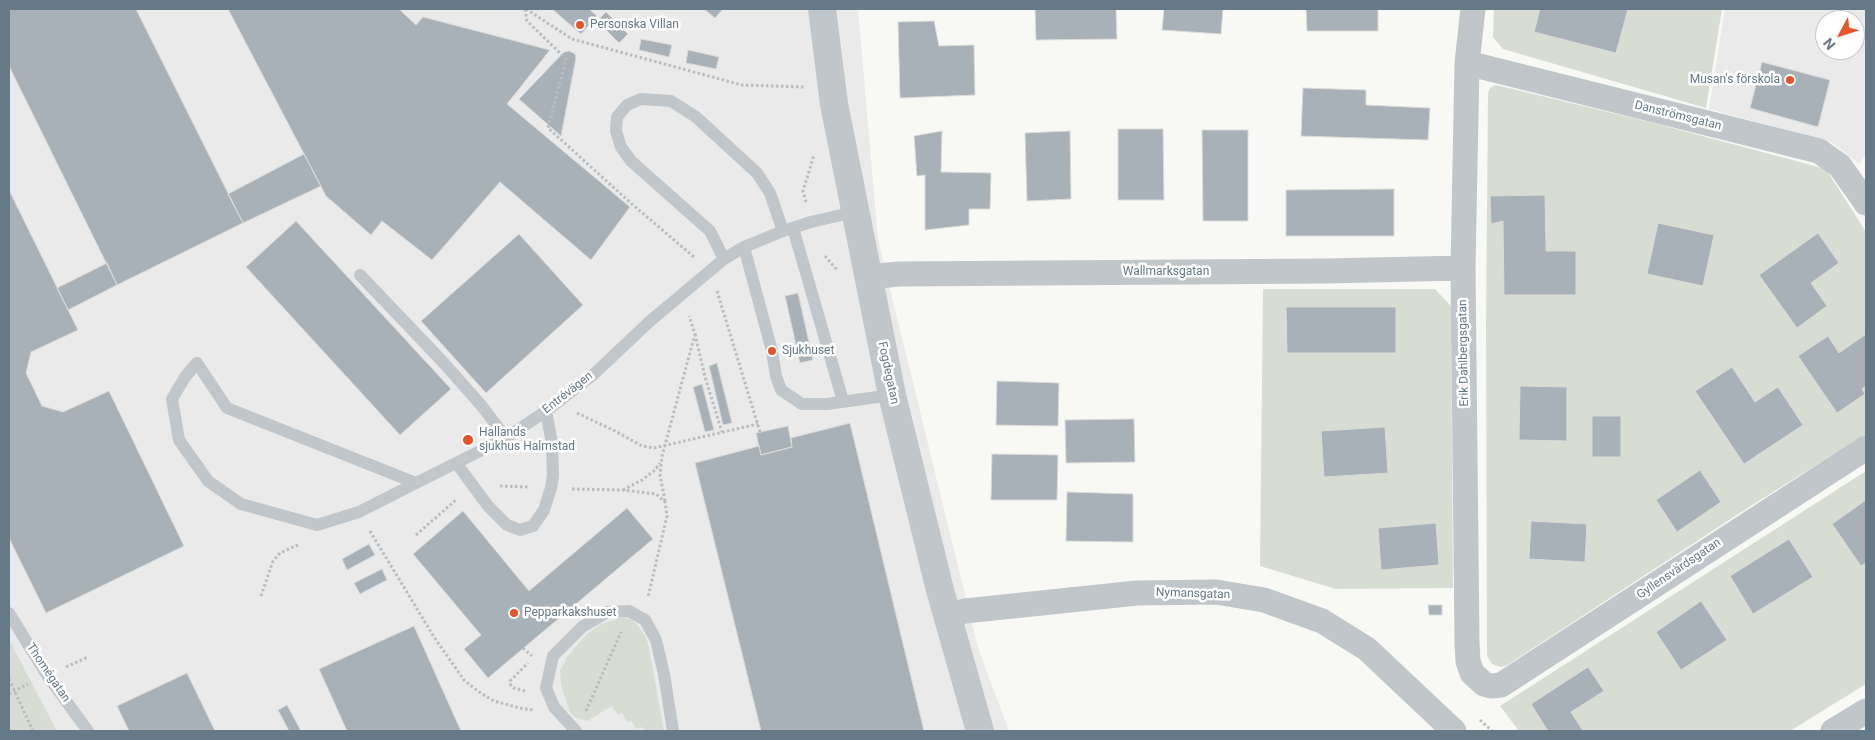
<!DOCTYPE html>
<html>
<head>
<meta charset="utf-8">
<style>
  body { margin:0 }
  #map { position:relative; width:1875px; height:740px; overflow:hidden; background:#f8f8f5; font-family:Roboto,sans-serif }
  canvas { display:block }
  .frame { position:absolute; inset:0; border:10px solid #667987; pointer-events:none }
  .north { position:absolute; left:1815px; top:10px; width:50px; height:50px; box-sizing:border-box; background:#fff; border:1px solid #c2c9cf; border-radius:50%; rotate:230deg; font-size:14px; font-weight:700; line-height:20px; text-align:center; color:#667987 }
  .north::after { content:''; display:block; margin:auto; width:18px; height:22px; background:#e85426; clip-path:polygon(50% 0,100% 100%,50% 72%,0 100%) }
</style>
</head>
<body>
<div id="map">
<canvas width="1875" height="740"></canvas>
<div class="frame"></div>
<div class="north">N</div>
</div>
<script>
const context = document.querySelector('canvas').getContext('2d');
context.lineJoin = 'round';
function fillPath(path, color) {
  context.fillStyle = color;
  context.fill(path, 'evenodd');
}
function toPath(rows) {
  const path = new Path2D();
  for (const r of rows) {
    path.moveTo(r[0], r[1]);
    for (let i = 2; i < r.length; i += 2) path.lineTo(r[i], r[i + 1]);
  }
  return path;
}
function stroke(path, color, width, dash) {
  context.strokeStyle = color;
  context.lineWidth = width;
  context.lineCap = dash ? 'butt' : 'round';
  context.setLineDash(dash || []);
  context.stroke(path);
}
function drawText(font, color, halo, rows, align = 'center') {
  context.font = font + ' Roboto,sans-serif';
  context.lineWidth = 5;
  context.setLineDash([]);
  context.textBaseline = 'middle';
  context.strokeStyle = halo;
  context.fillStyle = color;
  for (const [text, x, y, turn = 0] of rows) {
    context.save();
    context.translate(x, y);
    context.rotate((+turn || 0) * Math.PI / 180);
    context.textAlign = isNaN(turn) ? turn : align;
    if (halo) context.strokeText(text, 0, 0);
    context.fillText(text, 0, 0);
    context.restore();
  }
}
const built = toPath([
  [9,9,858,9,878,240,978,648,1009,731,57,731,9,639],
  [1725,9,1866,9,1866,155,1859,164,1831,142,1709,109],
  [1825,20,1855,20,1855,50,1825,50]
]);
const green = toPath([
  [1494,9,1722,9,1706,108,1503,49,1493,37],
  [1496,85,1654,123,1826,169,1866,232,1866,434,1749,507,1506,666,1501,667,1492,664,1487,656,1486,324,1488,93,1490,88],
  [1263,289,1435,289,1451,306,1453,588,1336,589,1260,566],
  [1866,471,1866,684,1790,731,1519,731,1500,706],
  [622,617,630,619,636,623,645,636,648,643,664,731,646,731,642,727,637,729,631,721,627,722,622,713,618,715,612,706,587,721,574,717,570,712,561,685,560,671,567,657,587,634,600,625],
  [9,639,57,731,9,731]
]);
const building = toPath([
  [9,9,136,9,243,223,117,285,9,66,9,9],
  [228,9,399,9,416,25,423,17,550,50,507,104,630,207,591,260,500,182,432,260,382,221,371,235,326,196,228,9],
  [552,9,589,9,597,16,581,34,552,9],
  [704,9,723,9,715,18,704,9],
  [1035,9,1116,9,1117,39,1036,40,1035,9],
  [1164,9,1223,9,1221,34,1162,30,1164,9],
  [1306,9,1378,9,1378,31,1307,31,1306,9],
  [1540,9,1628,9,1616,53,1534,32,1540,9],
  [606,12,628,34,619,43,597,21,606,12],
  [934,21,939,46,974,45,975,95,900,98,898,22,934,21],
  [641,39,672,45,669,57,639,50,641,39],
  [688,50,719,57,716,69,686,63,688,50],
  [569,51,575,54,576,58,561,136,519,99,564,52,569,51],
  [1762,62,1830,80,1818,127,1750,108,1762,62],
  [1303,88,1366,90,1366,105,1430,108,1428,140,1301,136,1303,88],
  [1118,129,1163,129,1164,200,1118,200,1118,129],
  [1202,130,1248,130,1248,221,1203,221,1202,130],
  [942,131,941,172,991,173,990,209,969,209,969,225,925,230,925,175,917,176,914,136,942,131],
  [1070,131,1071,199,1027,201,1025,133,1070,131],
  [304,154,321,186,243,223,228,194,304,154],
  [1394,189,1394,236,1286,236,1286,190,1394,189],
  [9,190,78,330,31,352,26,373,42,406,63,412,109,391,184,546,46,613,9,538,9,190],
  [1545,195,1546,251,1576,251,1576,295,1504,295,1503,221,1491,224,1490,196,1545,195],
  [296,221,451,389,400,435,246,267,296,221],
  [1658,223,1714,235,1703,286,1647,274,1658,223],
  [1818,233,1839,263,1811,283,1827,306,1797,328,1759,275,1818,233],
  [519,234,583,305,486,393,421,321,519,234],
  [107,263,117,285,68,310,57,288,107,263],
  [798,293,813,360,800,363,785,296,798,293],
  [1286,307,1396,307,1396,353,1287,353,1286,307],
  [1866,334,1866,386,1862,389,1865,394,1837,413,1798,356,1828,336,1839,353,1866,334],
  [717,363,732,423,723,425,709,366,717,363],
  [1732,367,1755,402,1778,387,1803,425,1744,464,1695,391,1732,367],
  [997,381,1059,383,1058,426,996,425,997,381],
  [702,384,714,430,705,432,693,387,702,384],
  [1520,386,1567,387,1567,441,1519,440,1520,386],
  [1592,416,1621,416,1621,457,1592,457,1592,416],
  [1134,419,1135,462,1066,463,1065,420,1134,419],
  [850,423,924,731,761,731,695,463,759,446,761,455,792,447,791,438,850,423],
  [788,426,792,447,761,455,756,433,788,426],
  [1385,427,1388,473,1324,477,1321,431,1385,427],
  [992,454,1058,455,1057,500,991,500,992,454],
  [1700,470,1721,502,1677,532,1656,500,1700,470],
  [1067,492,1133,494,1133,542,1066,541,1067,492],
  [1866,500,1866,563,1861,566,1832,524,1866,500],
  [627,508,653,539,488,678,464,649,481,635,413,554,463,511,529,591,627,508],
  [1531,521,1587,524,1585,562,1529,559,1531,521],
  [1436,523,1439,565,1381,570,1378,528,1436,523],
  [1789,539,1813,577,1753,614,1730,576,1789,539],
  [369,544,375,555,347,570,342,559,369,544],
  [382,569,387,580,360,594,354,583,382,569],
  [1701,601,1727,640,1681,670,1656,632,1701,601],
  [1428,605,1442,605,1442,615,1429,615,1428,605],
  [414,626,461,731,347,731,319,669,414,626],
  [1588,667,1604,691,1571,712,1583,731,1548,731,1531,704,1588,667],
  [187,673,215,731,129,731,117,706,187,673],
  [287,705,301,731,289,731,278,710,287,705]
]);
const path = toPath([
  [525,9,527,21,566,59,548,128,633,205,694,257],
  [526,9,572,39,742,85,804,87],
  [806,202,803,191,814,155],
  [825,256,837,270],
  [717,291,760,432],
  [695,334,705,377,722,432],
  [577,413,615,431,642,446,654,448,758,424],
  [500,486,528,487],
  [572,489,623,490,656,494,665,502,667,516,648,597],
  [623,490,642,480,655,470,660,463],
  [665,501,660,475,662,456,695,334,689,316],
  [370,531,434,637,464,680,479,692,494,701,520,708,533,710],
  [416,535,457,499],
  [261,596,273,561,280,553,300,544],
  [523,648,532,656],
  [66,667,88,657],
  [9,679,33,731],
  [525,691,514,688,511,686,510,681,528,663],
  [9,694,28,684],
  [586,711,621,632],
  [1480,720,1492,731]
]);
const service = toPath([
  [793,228,843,401],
  [744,247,772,351,776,376,781,390,802,404,827,404,892,395],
  [724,259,710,231,631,161,621,147,616,131,617,117,627,105,641,99,671,101,696,117,757,173,770,193,783,231],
  [360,275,442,361,481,405,506,438],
  [457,464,488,506,507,525,520,530,533,526,544,510,551,488,553,476,552,443,546,411],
  [416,483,359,512,317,525,241,504,208,481,179,440,172,399,185,377,197,363,227,408,416,483,506,438,546,411,594,374,649,322,724,259,744,247,783,231,811,222,854,212],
  [9,613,47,675,88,731],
  [576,731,554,707,546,688,553,656,582,627,607,612,629,611,645,620,656,640,664,674,673,731]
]);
const minor = toPath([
  [1473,9,1467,63,1463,268,1467,644,1468,661,1472,673,1484,684,1491,686,1501,685,1866,448],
  [1467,63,1819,151,1840,166,1866,203],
  [870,277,898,274,1326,271,1463,268],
  [948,616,965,611,1137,593,1216,592,1264,600,1322,621,1367,649,1454,731],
  [1833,731,1866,711]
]);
const tertiary = toPath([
  [822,9,834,104,892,395,940,590,980,731]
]);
const markers = [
  [580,25,5,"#e85426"],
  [1790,80,5,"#e85426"],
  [772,351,5,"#e85426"],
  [468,440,6,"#e85426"],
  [514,613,5,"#e85426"]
];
const poiNames = [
  ["Personska Villan",590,25],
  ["Musan's förskola",1780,80,"right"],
  ["Sjukhuset",782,351],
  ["Hallands",479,433],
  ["sjukhus Halmstad",479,447],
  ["Pepparkakshuset",524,613]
];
const streetNames = [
  ["Danströmsgatan",1678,116,14],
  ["Wallmarksgatan",1166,272],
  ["Erik Dahlbergsgatan",1464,353,-91],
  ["Fogdegatan",888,373,78],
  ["Entrévägen",568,393,-38],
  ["Gyllensvärdsgatan",1679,569,-34],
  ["Nymansgatan",1193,594,2],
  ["Thomégatan",48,673,56]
];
fillPath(built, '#e9eae9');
fillPath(green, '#d8ddd4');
fillPath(building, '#a8b1b7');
stroke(building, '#dadad8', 1);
stroke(path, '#b9bdc0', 3, [2.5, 2.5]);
stroke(service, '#c1c6ca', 12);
stroke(minor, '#c1c6ca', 25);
stroke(tertiary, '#c1c6ca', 28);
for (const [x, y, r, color] of markers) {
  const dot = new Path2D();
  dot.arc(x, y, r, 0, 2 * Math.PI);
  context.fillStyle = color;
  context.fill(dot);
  stroke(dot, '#fff', 2);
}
drawText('12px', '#667987', '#fff', poiNames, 'left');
drawText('12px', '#667987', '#fff', streetNames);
</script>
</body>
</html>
